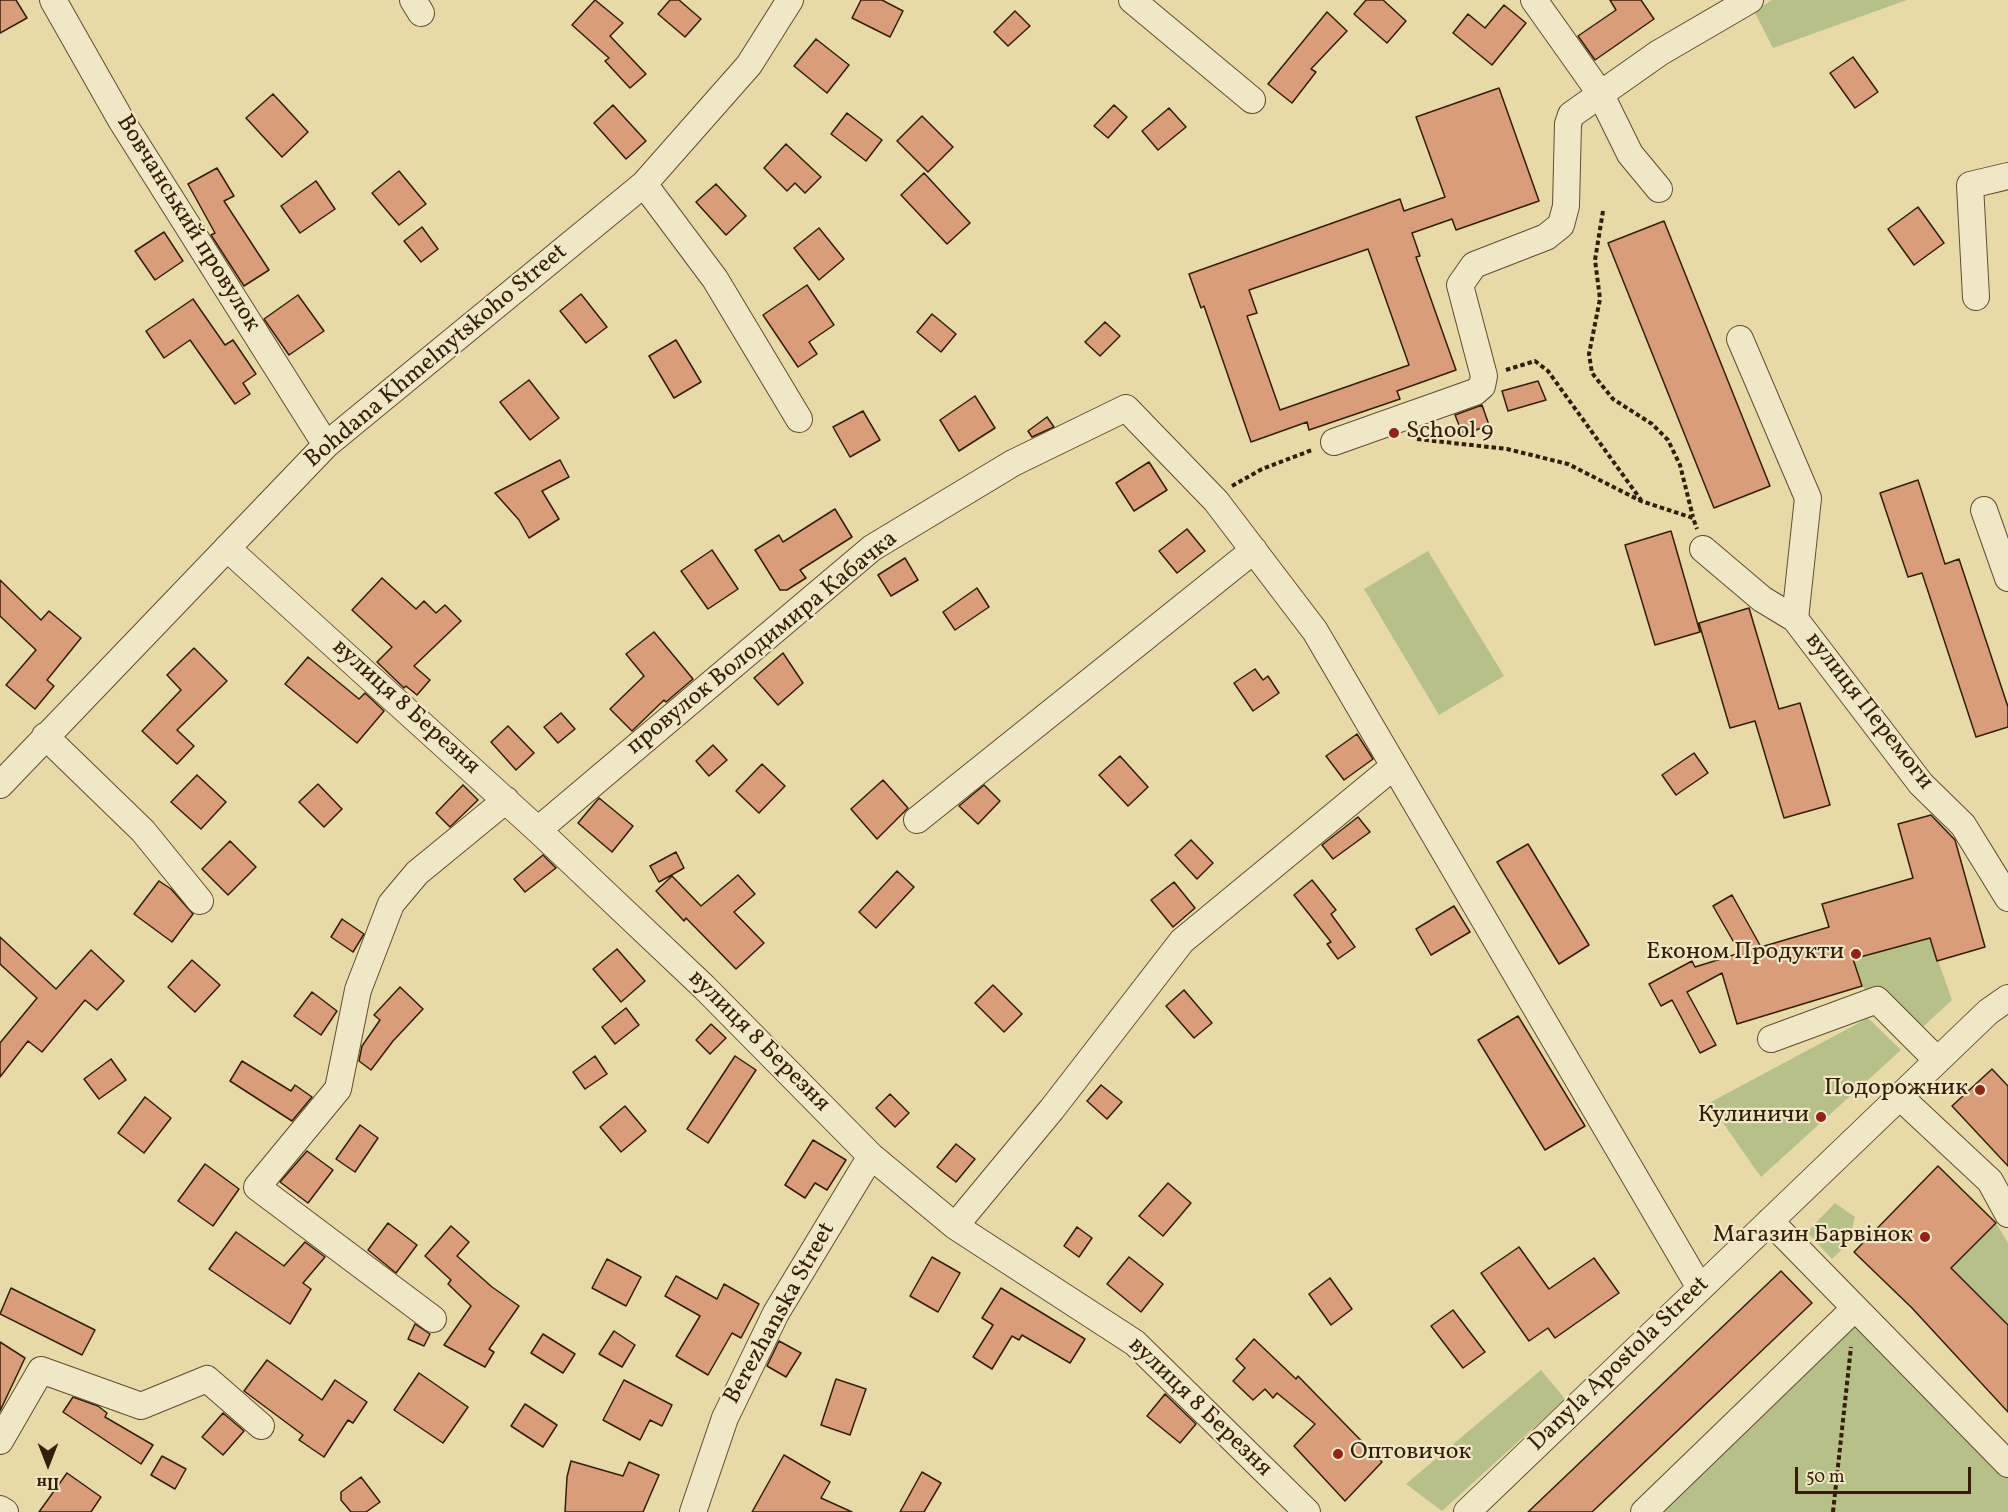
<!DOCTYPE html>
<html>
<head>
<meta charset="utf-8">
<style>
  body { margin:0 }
  #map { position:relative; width:2008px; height:1512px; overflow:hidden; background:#e7daa8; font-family:Vollkorn,serif }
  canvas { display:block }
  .north { position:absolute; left:18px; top:1434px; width:60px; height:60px; -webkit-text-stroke:4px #efe7c6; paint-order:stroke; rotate:180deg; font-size:16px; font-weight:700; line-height:24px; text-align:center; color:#351e06 }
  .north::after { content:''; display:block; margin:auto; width:21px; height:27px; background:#351e06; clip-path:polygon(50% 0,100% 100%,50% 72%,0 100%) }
  .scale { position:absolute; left:1795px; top:1467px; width:176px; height:27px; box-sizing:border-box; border:3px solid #351e06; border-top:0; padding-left:8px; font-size:18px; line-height:21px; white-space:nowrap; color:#351e06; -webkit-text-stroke:4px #efe7c6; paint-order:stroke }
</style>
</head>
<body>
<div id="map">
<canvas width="2008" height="1512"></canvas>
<div class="north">Пн</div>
<div class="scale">50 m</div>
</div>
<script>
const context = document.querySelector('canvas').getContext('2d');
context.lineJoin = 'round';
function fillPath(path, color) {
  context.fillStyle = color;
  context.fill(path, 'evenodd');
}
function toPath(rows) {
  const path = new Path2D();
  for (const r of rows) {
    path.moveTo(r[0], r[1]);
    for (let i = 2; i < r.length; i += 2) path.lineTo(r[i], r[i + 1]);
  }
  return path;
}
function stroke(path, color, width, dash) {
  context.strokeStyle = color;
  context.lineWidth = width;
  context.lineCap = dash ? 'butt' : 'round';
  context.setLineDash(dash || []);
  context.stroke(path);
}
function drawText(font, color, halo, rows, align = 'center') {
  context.font = font + ' Vollkorn,serif';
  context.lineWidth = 4.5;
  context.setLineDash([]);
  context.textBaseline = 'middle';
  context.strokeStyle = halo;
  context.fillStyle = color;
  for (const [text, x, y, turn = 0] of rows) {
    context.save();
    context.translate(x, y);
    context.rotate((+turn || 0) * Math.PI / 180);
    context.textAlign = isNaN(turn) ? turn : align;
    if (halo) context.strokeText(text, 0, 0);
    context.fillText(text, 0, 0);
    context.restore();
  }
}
const green = toPath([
  [1772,0,1907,0,1773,48,1754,11],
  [1428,551,1504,676,1439,715,1364,589],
  [1930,938,1952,1000,1913,1036,1862,986,1853,959],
  [1868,1018,1901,1050,1761,1177,1709,1103],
  [1835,1203,1855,1217,1852,1229,1856,1236,1832,1259,1807,1232],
  [1996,1223,2008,1243,2008,1325,1951,1268],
  [1855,1308,2008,1464,2008,1512,1644,1512],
  [1541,1370,1565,1399,1442,1511,1406,1484]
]);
const building = toPath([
  [0,0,16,0,27,18,0,33,0,0],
  [595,0,623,23,610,36,646,74,630,88,605,61,609,58,572,25,595,0],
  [670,0,679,0,701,19,685,37,658,14,670,0],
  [861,0,882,0,903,11,890,37,852,18,861,0],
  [1366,0,1383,0,1406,21,1387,43,1354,14,1366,0],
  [1610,0,1641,0,1654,19,1595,60,1578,36,1616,10,1610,0],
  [1504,5,1526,23,1492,65,1453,33,1468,14,1485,28,1504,5],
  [1015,11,1030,26,1008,46,994,32,1015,11],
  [1327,12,1347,31,1311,69,1316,72,1292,103,1268,84,1327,12],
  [816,39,849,65,827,93,794,66,816,39],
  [1853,57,1878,92,1855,108,1830,73,1853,57],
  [1499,88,1539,201,1456,230,1452,219,1412,233,1420,256,1416,257,1456,370,1397,391,1400,399,1309,430,1307,422,1251,442,1204,306,1201,308,1189,274,1400,199,1404,211,1445,197,1416,117,1499,88],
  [1368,249,1409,365,1280,410,1247,316,1257,313,1249,290,1368,249],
  [273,94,308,132,282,157,246,118,273,94],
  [613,105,646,141,626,159,594,123,613,105],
  [1114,105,1127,117,1108,138,1094,126,1114,105],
  [1169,108,1186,127,1158,150,1142,131,1169,108],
  [847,113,882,140,866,161,831,134,847,113],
  [922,116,953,147,928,172,897,141,922,116],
  [786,144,821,177,805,193,795,183,787,191,764,168,786,144],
  [217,168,234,196,224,201,269,270,244,286,211,235,215,233,188,184,217,168],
  [399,171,426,204,399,225,372,193,399,171],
  [924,173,970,223,947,244,901,195,924,173],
  [316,181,335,209,300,233,281,206,316,181],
  [716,184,746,216,726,235,696,202,716,184],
  [1918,207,1944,243,1914,265,1888,229,1918,207],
  [1664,221,1770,486,1714,508,1608,243,1664,221],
  [422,227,438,249,421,262,404,241,422,227],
  [819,228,844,259,819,280,794,248,819,228],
  [164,232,183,261,155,280,135,251,164,232],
  [807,285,834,325,809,342,817,354,798,367,763,315,807,285],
  [581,294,607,327,586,343,560,311,581,294],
  [298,295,324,331,289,355,264,319,298,295],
  [193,299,225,345,233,340,256,374,243,383,250,394,235,404,190,340,164,358,146,331,193,299],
  [932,314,956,334,941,352,917,332,932,314],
  [1105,322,1120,336,1100,356,1085,342,1105,322],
  [676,340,701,382,674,398,649,356,676,340],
  [529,380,559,418,530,440,500,402,529,380],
  [1538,381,1546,400,1508,411,1502,391,1538,381],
  [975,396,995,428,959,451,940,420,975,396],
  [1482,405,1489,425,1463,435,1455,415,1482,405],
  [863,411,880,440,850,457,833,427,863,411],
  [1047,417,1054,427,1032,437,1028,431,1047,417],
  [560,460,569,477,542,491,559,519,529,538,519,520,495,493,560,460],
  [1149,462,1167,490,1134,511,1116,483,1149,462],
  [1918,480,1945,564,1959,559,2008,707,2008,727,1976,737,1922,573,1908,577,1880,493,1918,480],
  [835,509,852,537,800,570,806,578,787,590,780,590,755,550,779,535,783,542,835,509],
  [1187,529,1205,551,1177,573,1159,551,1187,529],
  [1671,531,1700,632,1655,645,1625,545,1671,531],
  [712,550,738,589,708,609,681,571,712,550],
  [905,558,918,580,891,596,878,575,905,558],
  [382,578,416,609,424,601,436,613,445,605,461,621,414,666,430,680,417,695,406,686,404,688,377,662,392,647,352,610,382,578],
  [0,580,41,620,49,611,81,638,47,680,54,686,35,709,6,685,36,650,0,616,0,580],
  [977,588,989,607,955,630,943,612,977,588],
  [1749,608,1779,709,1800,703,1830,805,1784,818,1755,721,1730,728,1699,623,1749,608],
  [654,632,693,679,666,702,664,700,632,731,610,709,644,676,626,654,654,632],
  [194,648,227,681,177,730,194,746,177,764,142,731,181,690,167,675,194,648],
  [783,653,803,683,778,705,754,678,783,653],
  [308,657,359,699,365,693,384,711,357,743,285,684,308,657],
  [1255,669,1263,680,1268,676,1279,693,1253,711,1234,683,1255,669],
  [561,713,575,729,558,743,544,727,561,713],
  [508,726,534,753,516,770,491,742,508,726],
  [1357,734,1373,759,1344,780,1326,756,1357,734],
  [713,745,727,760,709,776,696,761,713,745],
  [1694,753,1708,773,1676,795,1662,775,1694,753],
  [1120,756,1148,787,1128,806,1099,775,1120,756],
  [762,764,785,786,759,813,736,791,762,764],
  [197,775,226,802,201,829,171,802,197,775],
  [883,780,908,808,877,839,851,809,883,780],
  [318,784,342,809,324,827,299,802,318,784],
  [463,785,478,800,450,827,436,813,463,785],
  [984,785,1000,801,978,824,959,806,984,785],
  [599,798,633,826,612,852,578,823,599,798],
  [1931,815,1955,840,1985,947,1937,961,1930,938,1853,959,1862,986,1737,1024,1722,973,1687,992,1716,1045,1700,1053,1672,1000,1661,1006,1649,984,1692,961,1695,967,1740,953,1713,906,1732,895,1761,947,1829,927,1822,904,1913,878,1898,824,1931,815],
  [1358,817,1370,832,1333,859,1322,845,1358,817],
  [1191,840,1213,863,1197,879,1175,855,1191,840],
  [230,841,256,867,228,895,202,869,230,841],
  [1528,844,1589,945,1559,964,1497,862,1528,844],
  [676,852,684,868,659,882,650,866,676,852],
  [543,855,556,868,525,892,514,879,543,855],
  [897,871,914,887,876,928,859,912,897,871],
  [738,875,755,894,734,912,764,943,736,969,686,918,684,921,656,891,672,876,701,906,738,875],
  [1312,880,1336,910,1331,914,1355,947,1338,959,1327,944,1331,942,1294,895,1312,880],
  [159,881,171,889,193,914,172,942,134,914,159,881],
  [1174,882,1195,908,1173,927,1151,900,1174,882],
  [1454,906,1470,932,1431,955,1416,929,1454,906],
  [342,919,364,934,353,952,331,937,342,919],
  [0,937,56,989,91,950,124,981,97,1010,85,1000,42,1052,28,1041,0,1077,0,1043,37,998,0,964,0,937],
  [617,949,645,981,621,1002,593,969,617,949],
  [192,960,220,985,195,1012,168,987,192,960],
  [993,985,1022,1014,1004,1032,975,1003,993,985],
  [400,987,423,1009,393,1041,371,1070,359,1061,362,1046,380,1020,374,1015,400,987],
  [1184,990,1212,1023,1194,1038,1166,1006,1184,990],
  [312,992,337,1011,321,1035,294,1016,312,992],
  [626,1008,639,1025,615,1044,602,1027,626,1008],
  [1518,1016,1585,1126,1545,1150,1478,1040,1518,1016],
  [711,1024,726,1038,710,1054,696,1040,711,1024],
  [595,1056,607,1074,585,1089,573,1072,595,1056],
  [735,1056,756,1070,708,1143,687,1129,735,1056],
  [111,1059,126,1080,99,1099,84,1079,111,1059],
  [242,1061,291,1091,295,1085,312,1097,292,1121,230,1081,242,1061],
  [1992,1069,2008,1086,2008,1166,1952,1106,1992,1069],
  [1101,1085,1122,1102,1107,1119,1087,1101,1101,1085],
  [890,1094,909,1113,895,1127,876,1108,890,1094],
  [145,1097,171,1118,144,1153,118,1133,145,1097],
  [625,1106,646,1131,621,1152,600,1127,625,1106],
  [360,1125,378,1138,355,1172,336,1159,360,1125],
  [813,1140,846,1160,827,1190,815,1183,805,1198,785,1185,813,1140],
  [956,1144,975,1159,956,1182,937,1167,956,1144],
  [307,1151,333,1170,308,1203,280,1182,307,1151],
  [205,1164,239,1189,213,1226,178,1201,205,1164],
  [1938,1166,1996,1223,1951,1268,2008,1325,2008,1412,1912,1308,1854,1252,1938,1166],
  [1168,1183,1191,1203,1163,1236,1139,1216,1168,1183],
  [388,1223,417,1245,396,1273,368,1250,388,1223],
  [451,1226,469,1242,457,1256,492,1287,519,1306,489,1349,494,1352,485,1367,444,1345,471,1306,448,1284,451,1280,425,1256,451,1226],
  [1077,1227,1092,1238,1079,1257,1064,1246,1077,1227],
  [236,1232,284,1266,305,1242,325,1257,303,1283,311,1289,290,1324,209,1269,236,1232],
  [1519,1247,1549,1289,1594,1258,1619,1293,1555,1338,1548,1328,1529,1341,1481,1273,1519,1247],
  [932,1257,960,1273,938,1312,910,1296,932,1257],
  [1129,1257,1163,1284,1141,1312,1107,1284,1129,1257],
  [607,1259,641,1277,626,1306,592,1288,607,1259],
  [1781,1271,1812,1303,1592,1512,1528,1512,1781,1271],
  [676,1276,717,1299,724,1284,759,1304,741,1338,732,1333,708,1375,676,1356,700,1316,665,1296,676,1276],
  [1330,1278,1352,1309,1331,1325,1309,1294,1330,1278],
  [11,1288,95,1330,82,1355,0,1314,11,1288],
  [1001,1288,1085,1339,1070,1363,1022,1335,1019,1340,1012,1336,992,1369,973,1357,993,1325,982,1318,1001,1288],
  [1453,1310,1485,1352,1463,1368,1431,1326,1453,1310],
  [415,1324,430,1334,424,1346,408,1339,415,1324],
  [614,1331,635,1345,622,1367,599,1354,614,1331],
  [543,1334,575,1354,563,1373,531,1353,543,1334],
  [1254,1339,1296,1379,1298,1376,1382,1462,1345,1501,1294,1446,1315,1424,1277,1393,1273,1398,1265,1389,1253,1400,1233,1381,1245,1368,1236,1359,1254,1339],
  [779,1341,801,1353,786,1377,767,1366,779,1341],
  [0,1342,25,1358,0,1411,0,1342],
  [267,1360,322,1400,335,1380,367,1402,353,1423,348,1420,324,1457,299,1440,303,1435,244,1391,267,1360],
  [419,1373,468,1407,443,1443,394,1410,419,1373],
  [836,1379,866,1389,850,1435,821,1425,836,1379],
  [624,1380,672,1405,662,1426,650,1420,640,1440,603,1420,624,1380],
  [1165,1394,1196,1424,1180,1443,1147,1416,1165,1394],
  [73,1397,98,1406,107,1413,105,1417,153,1445,141,1464,63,1412,73,1397],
  [525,1404,557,1425,543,1447,511,1426,525,1404],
  [223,1413,244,1431,223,1455,202,1437,223,1413],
  [784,1455,830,1482,821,1498,852,1512,752,1512,784,1455],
  [162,1456,186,1469,175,1489,151,1475,162,1456],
  [571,1461,623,1476,629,1462,659,1475,643,1512,565,1512,567,1477,571,1461],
  [922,1472,941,1483,924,1512,900,1512,922,1472],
  [67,1473,101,1497,91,1512,39,1512,67,1473],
  [361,1477,380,1502,366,1512,351,1512,341,1500,341,1492,361,1477]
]);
const path = toPath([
  [1603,211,1595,260,1600,299,1589,354,1592,373,1613,399,1652,424,1668,440,1680,465,1693,517],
  [1506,370,1535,361,1548,371,1641,500],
  [1417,439,1507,449,1568,464,1641,501,1693,518,1697,529],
  [1232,486,1262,469,1312,450],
  [1833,1512,1851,1347]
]);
const minor = toPath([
  [53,0,121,120,326,445],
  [413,0,421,13],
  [1132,0,1252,100],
  [1534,0,1600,93,1630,154,1659,189],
  [644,184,715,279,799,419],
  [1976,297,1970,185,2008,176],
  [1740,339,1808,498,1795,619],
  [1334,442,1475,392,1482,386,1484,376,1460,285,1474,265,1546,237,1561,225,1566,206,1568,124,1571,115,1659,53,1750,0],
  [1984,510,2008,578],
  [227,548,538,830,704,987,871,1156,955,1226,1135,1343,1307,1512],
  [1703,549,1762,599,1795,619,1921,784,1963,825,2008,898],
  [45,736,143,831,200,901],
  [0,785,326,445,644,184,749,65,790,0],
  [917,820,1254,550],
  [538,830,872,548,1013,463,1126,408,1216,501,1315,631,1700,1288],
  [1771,1039,1877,1000,1937,1060],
  [1900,1097,1990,1181,2008,1214],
  [1770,1221,2008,1464],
  [955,1226,1052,1109,1182,941,1393,767],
  [433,1319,257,1187,338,1089,358,990,391,904,417,873,506,800],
  [0,1441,41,1370,141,1406,207,1379,261,1426],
  [0,1509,5,1512],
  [693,1512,725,1418,776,1313,871,1156],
  [1467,1512,1988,1012,2008,998],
  [1644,1512,1855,1308]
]);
const markers = [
  [1394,433,6,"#8f2418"],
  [1856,954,6,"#8f2418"],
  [1980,1090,6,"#8f2418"],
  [1821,1117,6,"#8f2418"],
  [1925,1237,6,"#8f2418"],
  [1338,1454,6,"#8f2418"]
];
const streetNames = [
  ["Вовчанський провулок",187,224,58],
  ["Bohdana Khmelnytskoho Street",437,357,-40],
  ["провулок Володимира Кабачка",763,644,-39],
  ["вулиця 8 Березня",405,708,42],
  ["вулиця Перемоги",1868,712,52],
  ["вулиця 8 Березня",758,1042,45],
  ["Berezhanska Street",781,1314,-61],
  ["Danyla Apostola Street",1620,1365,-44],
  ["вулиця 8 Березня",1199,1408,44]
];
const poiNames = [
  ["School 9",1406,433,"left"],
  ["Економ Продукти",1844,954],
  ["Подорожник",1968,1090],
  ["Кулиничи",1809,1117],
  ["Магазин Барвінок",1913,1237],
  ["Оптовичок",1350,1454,"left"]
];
fillPath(green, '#b6c088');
fillPath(building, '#d99d7c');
stroke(building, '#351e06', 1.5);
stroke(minor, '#624d2e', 28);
stroke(path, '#351e06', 4, [4.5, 3]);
stroke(minor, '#efe7c6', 26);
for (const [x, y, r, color] of markers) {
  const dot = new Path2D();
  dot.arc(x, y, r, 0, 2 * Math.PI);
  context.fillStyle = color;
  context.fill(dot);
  stroke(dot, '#efe7c6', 2);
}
drawText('24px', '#351e06', '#efe7c6', streetNames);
drawText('24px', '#351e06', '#efe7c6', poiNames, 'right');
</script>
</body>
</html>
